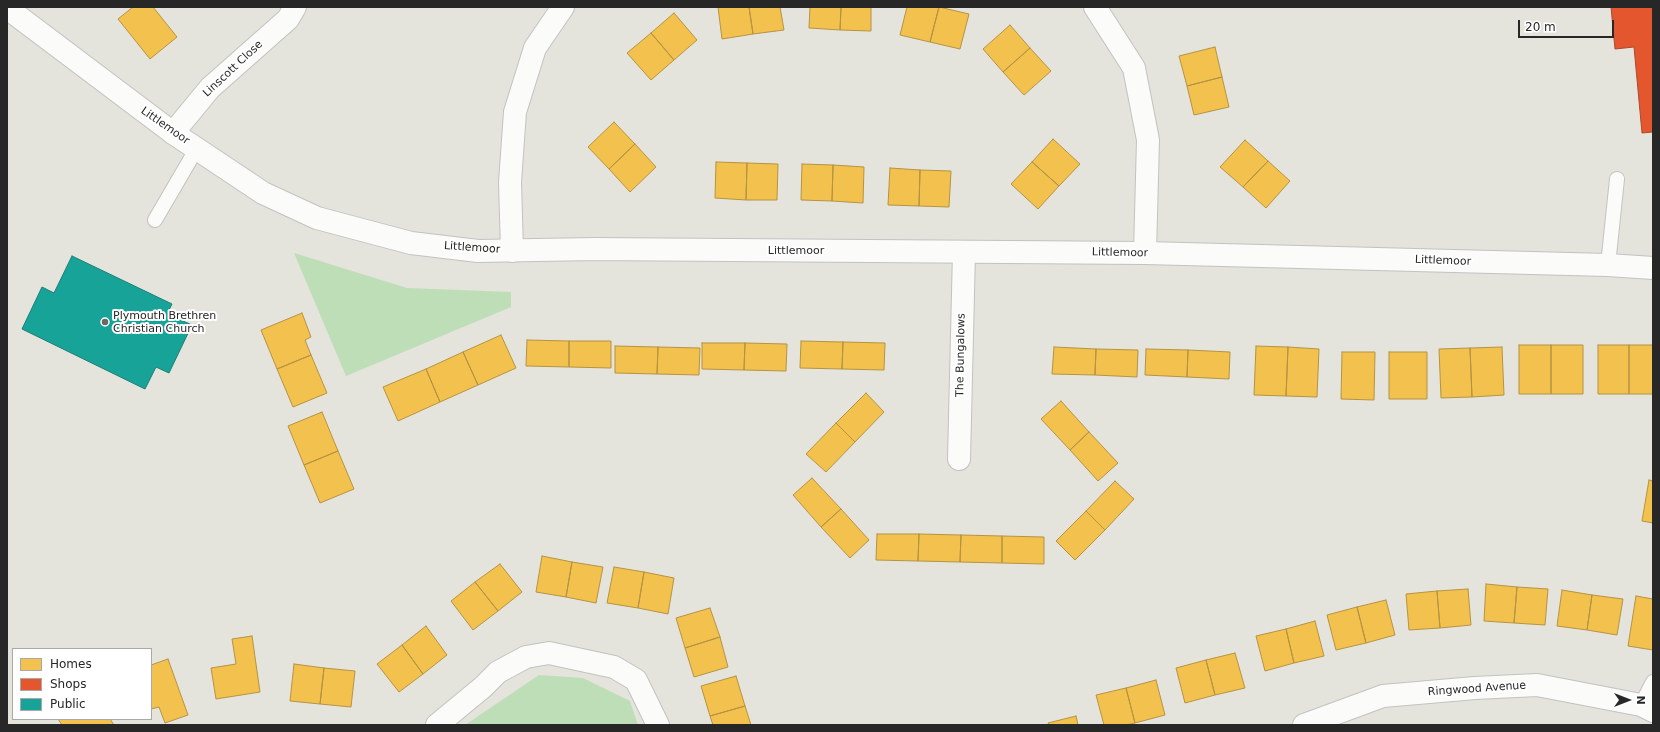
<!DOCTYPE html>
<html>
<head>
<meta charset="utf-8">
<style>
  body { margin:0 }
  #map { position:relative; width:1660px; height:732px; overflow:hidden; background:#e4e3dc; font-family:"DejaVu Sans",sans-serif }
  canvas { display:block }
  .frame { position:absolute; inset:0; border:8px solid #272727; pointer-events:none }
  .legend { position:absolute; left:12px; top:648px; width:140px; height:72px; box-sizing:border-box; background:#fff; border:1px solid #a9a9a9; margin:0; padding:5px 7px; list-style:none; font-size:12px; color:#272727 }
  .legend li { display:flex; align-items:center; gap:8px; height:20px }
  .legend b { width:20px; border:1px solid #a9a9a9 }
  .north { position:absolute; left:1608px; top:680px; width:40px; height:40px; -webkit-text-stroke:3px #fff; paint-order:stroke; rotate:90deg; font-size:11px; font-weight:700; line-height:16px; text-align:center; color:#272727 }
  .north::after { content:''; display:block; margin:auto; width:14px; height:18px; background:#272727; clip-path:polygon(50% 0,100% 100%,50% 72%,0 100%) }
  .scale { position:absolute; left:1518px; top:20px; width:96px; height:18px; box-sizing:border-box; border:2px solid #272727; border-top:0; padding-left:5px; font-size:12px; line-height:14px; white-space:nowrap; color:#272727; -webkit-text-stroke:3px #fff; paint-order:stroke }
</style>
</head>
<body>
<div id="map">
<canvas width="1660" height="732"></canvas>
<div class="frame"></div>
<ul class="legend">
<li><b style="height:11px;background:#f2c14e"></b>Homes</li>
<li><b style="height:11px;background:#e4572e"></b>Shops</li>
<li><b style="height:11px;background:#17a398"></b>Public</li>
</ul>
<div class="north">N</div>
<div class="scale">20 m</div>
</div>
<script>
const context = document.querySelector('canvas').getContext('2d');
context.lineJoin = 'round';
function fillPath(path, color) {
  context.fillStyle = color;
  context.fill(path, 'evenodd');
}
function toPath(rows) {
  const path = new Path2D();
  for (const r of rows) {
    path.moveTo(r[0], r[1]);
    for (let i = 2; i < r.length; i += 2) path.lineTo(r[i], r[i + 1]);
  }
  return path;
}
function stroke(path, color, width, dash) {
  context.strokeStyle = color;
  context.lineWidth = width;
  context.lineCap = dash ? 'butt' : 'round';
  context.setLineDash(dash || []);
  context.stroke(path);
}
function drawText(font, color, halo, rows, align = 'center') {
  context.font = font + ' "DejaVu Sans",sans-serif';
  context.lineWidth = 4;
  context.setLineDash([]);
  context.textBaseline = 'middle';
  context.strokeStyle = halo;
  context.fillStyle = color;
  for (const [text, x, y, turn = 0] of rows) {
    context.save();
    context.translate(x, y);
    context.rotate((+turn || 0) * Math.PI / 180);
    context.textAlign = isNaN(turn) ? turn : align;
    if (halo) context.strokeText(text, 0, 0);
    context.fillText(text, 0, 0);
    context.restore();
  }
}
const green = toPath([
  [294,253,407,288,511,292,511,307,346,376],
  [539,675,583,678,630,701,638,725,465,725]
]);
const homes = toPath([
  [133,7,153,7,177,37,150,59,118,19,133,7],
  [718,7,749,7,753,34,722,39,718,7],
  [749,7,780,7,784,30,753,34,749,7],
  [810,7,841,7,840,30,809,28,810,7],
  [841,7,871,7,871,31,840,30,841,7],
  [907,7,939,7,930,42,900,35,907,7],
  [939,7,969,14,960,49,930,42,939,7],
  [674,13,697,40,674,60,651,33,674,13],
  [1010,25,1030,48,1003,72,983,49,1010,25],
  [651,33,674,60,651,80,627,53,651,33],
  [1215,47,1222,77,1187,86,1179,56,1215,47],
  [1030,48,1051,71,1024,95,1003,72,1030,48],
  [1222,77,1229,107,1194,115,1187,86,1222,77],
  [614,122,635,144,609,169,588,147,614,122],
  [1053,139,1080,164,1059,186,1032,162,1053,139],
  [1245,140,1268,161,1243,187,1220,167,1245,140],
  [635,144,656,167,630,192,609,169,635,144],
  [1268,161,1290,181,1266,208,1243,187,1268,161],
  [716,162,747,163,746,200,715,198,716,162],
  [1032,162,1059,186,1038,209,1011,184,1032,162],
  [747,163,778,164,777,200,746,200,747,163],
  [802,164,833,165,832,201,801,200,802,164],
  [833,165,864,167,863,203,832,201,833,165],
  [890,168,920,170,919,206,888,205,890,168],
  [920,170,951,171,949,207,919,206,920,170],
  [302,313,311,337,305,340,311,355,277,369,261,330,302,313],
  [501,335,516,368,478,385,463,352,501,335],
  [527,340,569,341,569,367,526,366,527,340],
  [569,341,611,341,611,368,569,367,569,341],
  [801,341,843,342,842,369,800,368,801,341],
  [843,342,885,343,884,370,842,369,843,342],
  [702,343,745,343,744,370,702,369,702,343],
  [745,343,787,344,786,371,744,370,745,343],
  [1519,345,1551,345,1551,394,1519,394,1519,345],
  [1551,345,1583,345,1583,394,1551,394,1551,345],
  [1598,345,1629,345,1629,394,1598,394,1598,345],
  [1629,345,1653,345,1653,394,1629,394,1629,345],
  [615,346,658,347,657,374,615,373,615,346],
  [1256,346,1288,347,1286,396,1254,395,1256,346],
  [658,347,700,348,699,375,657,374,658,347],
  [1054,347,1096,349,1095,375,1052,374,1054,347],
  [1288,347,1319,349,1317,397,1286,396,1288,347],
  [1502,347,1504,395,1472,397,1470,348,1502,347],
  [1470,348,1472,397,1441,398,1439,349,1470,348],
  [1096,349,1138,350,1137,377,1095,375,1096,349],
  [1146,349,1188,350,1187,377,1145,375,1146,349],
  [1188,350,1230,352,1229,379,1187,377,1188,350],
  [463,352,478,385,440,402,426,369,463,352],
  [1342,352,1375,352,1374,400,1341,399,1342,352],
  [1389,352,1427,352,1427,399,1389,399,1389,352],
  [311,355,327,393,293,407,277,369,311,355],
  [426,369,440,402,398,421,383,387,426,369],
  [866,393,884,412,855,442,836,423,866,393],
  [1061,401,1089,432,1070,450,1041,419,1061,401],
  [322,412,338,451,304,465,288,426,322,412],
  [836,423,855,442,826,472,806,454,836,423],
  [1089,432,1118,463,1098,481,1070,450,1089,432],
  [338,451,354,489,320,503,304,465,338,451],
  [812,478,841,509,821,527,793,495,812,478],
  [1649,480,1653,481,1653,523,1642,521,1649,480],
  [1115,481,1134,499,1105,530,1086,511,1115,481],
  [841,509,869,540,850,558,821,527,841,509],
  [1086,511,1105,530,1075,560,1056,541,1086,511],
  [877,534,919,534,918,561,876,560,877,534],
  [919,534,961,535,960,562,918,561,919,534],
  [961,535,1002,536,1002,563,960,562,961,535],
  [1002,536,1044,537,1044,564,1002,563,1002,536],
  [542,556,572,562,566,597,536,592,542,556],
  [572,562,603,567,596,603,566,597,572,562],
  [500,564,522,592,498,611,475,582,500,564],
  [614,567,644,572,638,608,607,603,614,567],
  [644,572,674,578,668,614,638,608,644,572],
  [475,582,498,611,473,630,451,601,475,582],
  [1486,584,1517,587,1514,623,1484,621,1486,584],
  [1517,587,1548,589,1545,625,1514,623,1517,587],
  [1468,589,1471,625,1440,628,1437,591,1468,589],
  [1562,590,1592,595,1587,630,1557,626,1562,590],
  [1437,591,1440,628,1409,630,1406,594,1437,591],
  [1592,595,1623,599,1617,635,1587,630,1592,595],
  [1636,596,1653,599,1653,650,1628,646,1636,596],
  [1386,600,1395,635,1366,643,1357,607,1386,600],
  [1357,607,1366,643,1336,650,1327,615,1357,607],
  [710,608,720,637,685,648,676,618,710,608],
  [1315,621,1324,656,1294,663,1286,629,1315,621],
  [426,626,447,655,423,674,402,645,426,626],
  [1286,629,1294,663,1265,671,1256,636,1286,629],
  [252,636,260,692,216,699,211,668,236,664,232,639,252,636],
  [720,637,728,667,694,677,685,648,720,637],
  [402,645,423,674,399,692,377,664,402,645],
  [1235,653,1245,688,1215,695,1206,660,1235,653],
  [168,659,188,715,165,723,159,707,151,709,151,665,168,659],
  [1206,660,1215,695,1185,703,1176,668,1206,660],
  [294,664,324,668,320,704,290,701,294,664],
  [324,668,355,671,351,707,320,704,324,668],
  [736,676,745,706,710,716,701,686,736,676],
  [1156,680,1165,715,1135,723,1126,688,1156,680],
  [1126,688,1135,723,1126,725,1104,725,1096,695,1126,688],
  [745,706,751,725,713,725,710,716,745,706],
  [1076,716,1078,725,1049,725,1048,723,1076,716],
  [58,719,110,719,114,725,62,725,58,719]
]);
const shops = toPath([
  [1611,7,1653,7,1653,132,1642,133,1634,47,1615,49,1611,7]
]);
const public = toPath([
  [72,256,172,304,167,314,192,325,169,373,156,367,145,389,22,329,42,287,54,293,72,256]
]);
const lane = toPath([
  [155,220,197,148],
  [1608,265,1617,179],
  [1641,705,1653,682]
]);
const street = toPath([
  [1095,7,1134,68,1148,140,1145,253],
  [173,133,210,88,288,19,295,7],
  [512,251,510,182,515,112,535,48,563,7],
  [959,459,964,252],
  [437,725,483,687,498,672,526,657,549,653,614,667,636,680,658,725],
  [1304,725,1383,696,1475,688,1537,685,1641,705,1653,711]
]);
const secondary = toPath([
  [7,8,173,133,263,193,317,218,411,243,478,251,594,249,1145,253,1608,265,1653,268]
]);
const markers = [
  [105,322,4,"#696966"]
];
const streetNames = [
  ["Linscott Close",233,69,-43],
  ["Littlemoor",165,126,35],
  ["Littlemoor",472,248,4],
  ["Littlemoor",796,251],
  ["Littlemoor",1120,253,1],
  ["Littlemoor",1443,261,2],
  ["The Bungalows",961,355,-89],
  ["Ringwood Avenue",1477,689,-4]
];
const poiNames = [
  ["Plymouth Brethren",113,316],
  ["Christian Church",113,329]
];
fillPath(green, '#bedeb8');
fillPath(homes, '#f2c14e');
stroke(homes, '#b59342', 1);
fillPath(shops, '#e4572e');
stroke(shops, '#ab492c', 1);
fillPath(public, '#17a398');
stroke(public, '#1c7e76', 1);
stroke(lane, '#c3c2c1', 16);
stroke(street, '#c3c2c1', 24);
stroke(secondary, '#c3c2c1', 24);
stroke(lane, '#fbfbfa', 14);
stroke(street, '#fbfbfa', 22);
stroke(secondary, '#fbfbfa', 22);
for (const [x, y, r, color] of markers) {
  const dot = new Path2D();
  dot.arc(x, y, r, 0, 2 * Math.PI);
  context.fillStyle = color;
  context.fill(dot);
  stroke(dot, '#fff', 1.5);
}
drawText('11px', '#272727', '#fff', streetNames);
drawText('11px', '#272727', '#fff', poiNames, 'left');
</script>
</body>
</html>
